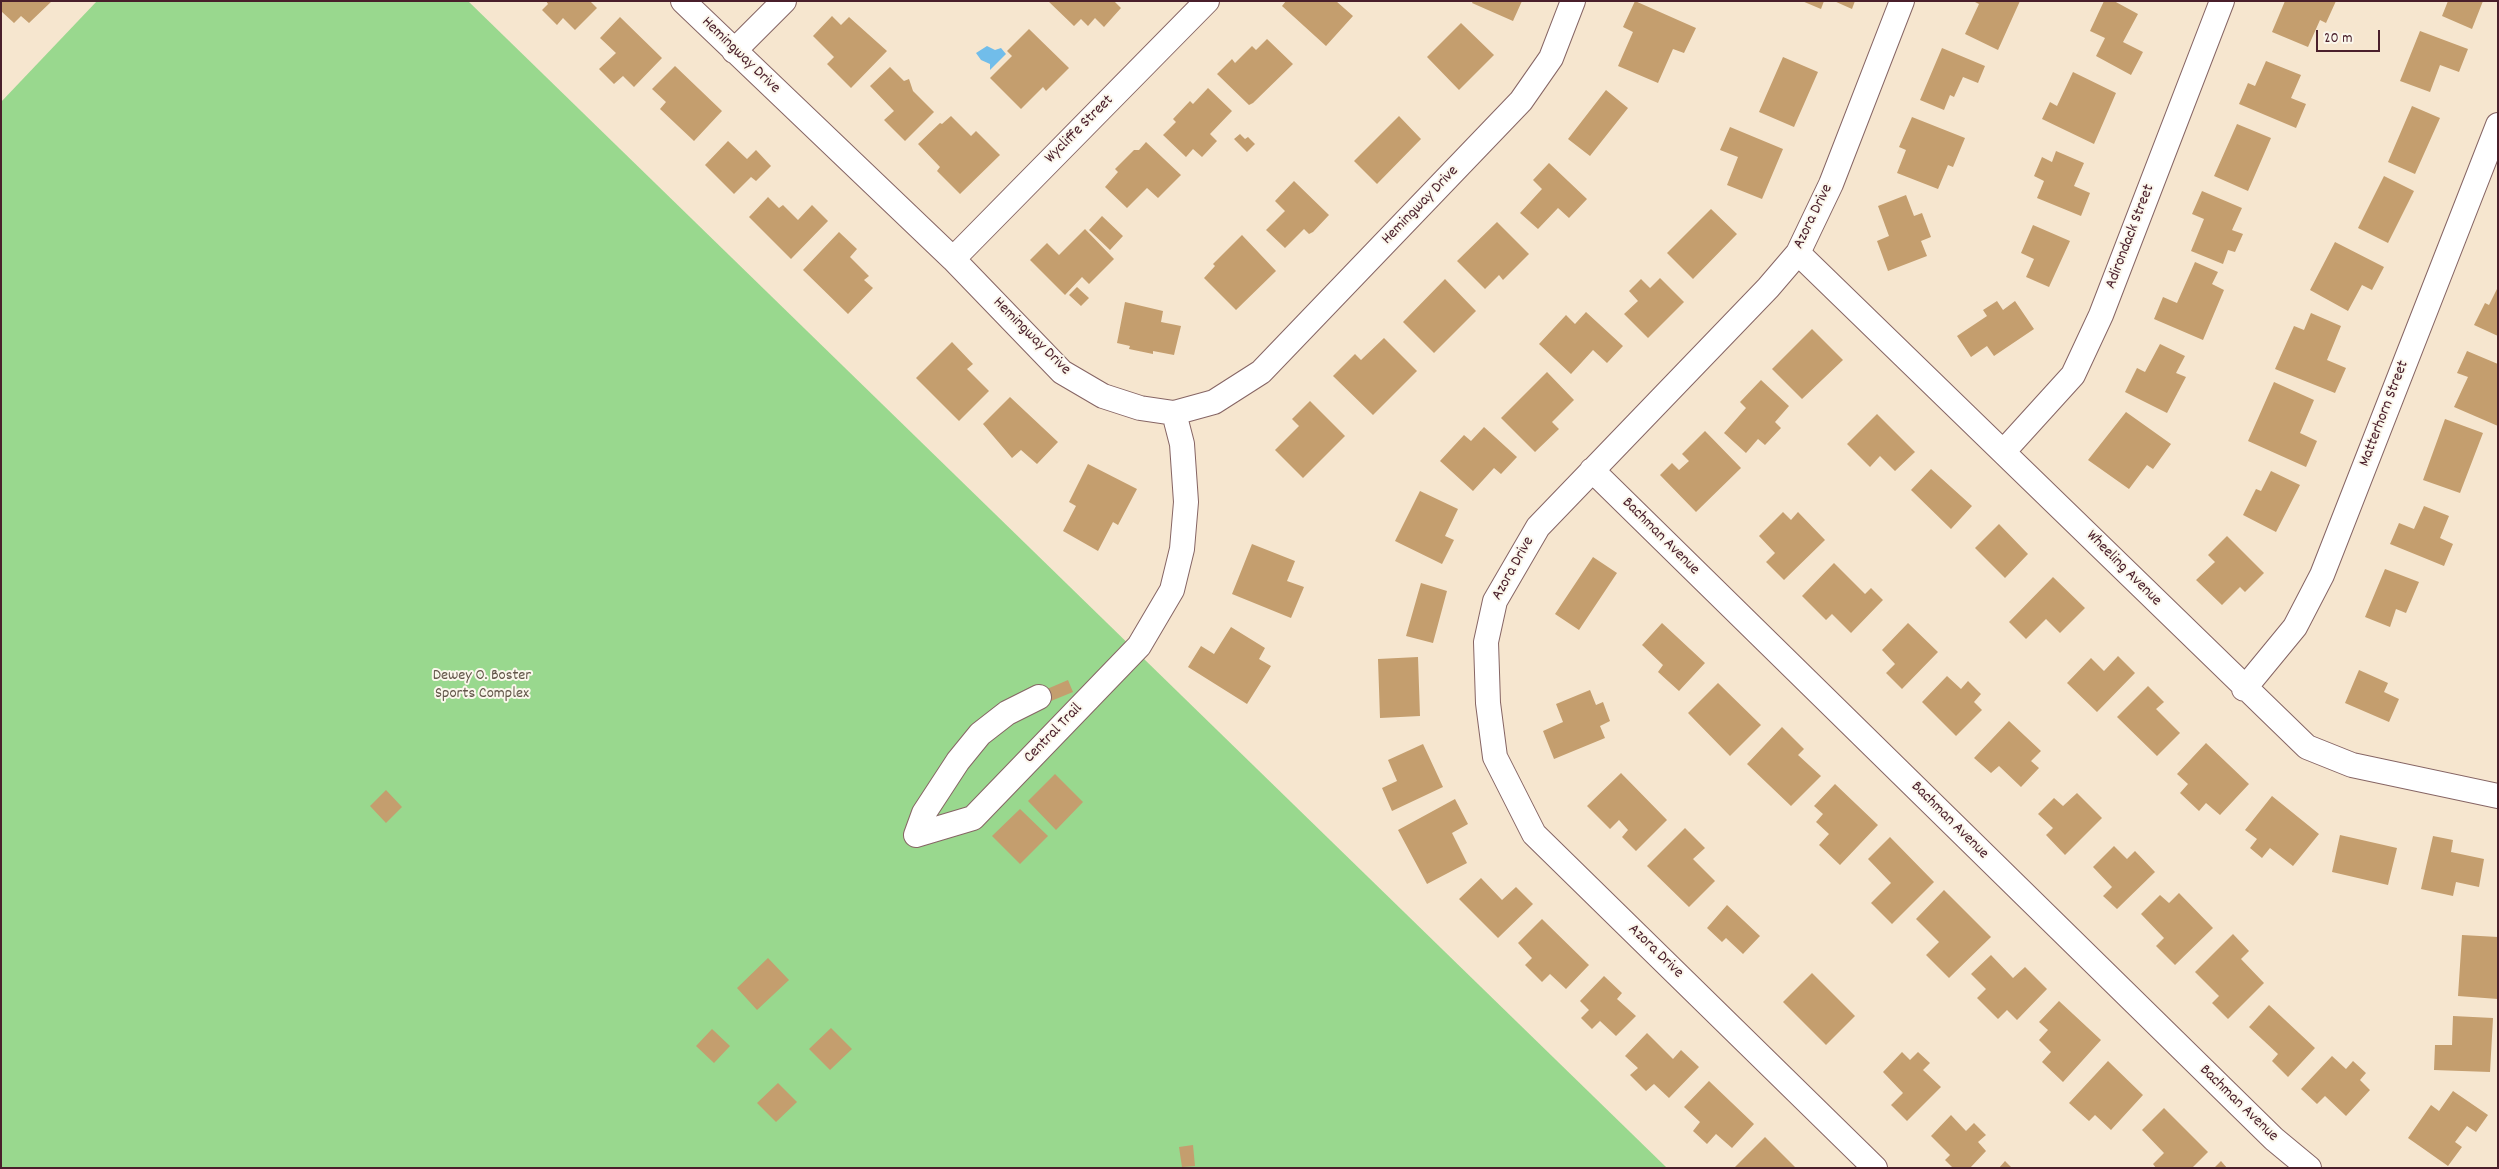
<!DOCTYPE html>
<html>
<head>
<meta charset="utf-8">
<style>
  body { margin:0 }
  #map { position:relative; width:2499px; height:1169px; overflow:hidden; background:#f6e6cf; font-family:Dekko,sans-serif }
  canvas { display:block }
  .frame { position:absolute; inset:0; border:2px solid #4a1f2b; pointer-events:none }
  .scale { position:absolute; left:2316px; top:30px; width:64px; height:22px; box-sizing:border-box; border:2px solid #4a1f2b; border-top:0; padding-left:6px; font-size:15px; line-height:18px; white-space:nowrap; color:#4a1f2b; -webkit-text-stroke:4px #fbf7ec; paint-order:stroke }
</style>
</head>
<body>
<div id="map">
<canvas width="2499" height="1169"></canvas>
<div class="frame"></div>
<div class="scale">20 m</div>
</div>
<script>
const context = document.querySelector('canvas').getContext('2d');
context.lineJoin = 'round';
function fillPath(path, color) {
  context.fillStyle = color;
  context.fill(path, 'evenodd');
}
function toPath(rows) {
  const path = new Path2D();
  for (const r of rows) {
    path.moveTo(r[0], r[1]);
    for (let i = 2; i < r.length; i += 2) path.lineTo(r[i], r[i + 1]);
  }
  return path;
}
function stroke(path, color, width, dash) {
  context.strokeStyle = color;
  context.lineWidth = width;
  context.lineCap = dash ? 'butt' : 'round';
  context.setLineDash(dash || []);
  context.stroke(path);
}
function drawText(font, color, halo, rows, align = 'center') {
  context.font = font + ' Dekko,sans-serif';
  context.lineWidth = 4;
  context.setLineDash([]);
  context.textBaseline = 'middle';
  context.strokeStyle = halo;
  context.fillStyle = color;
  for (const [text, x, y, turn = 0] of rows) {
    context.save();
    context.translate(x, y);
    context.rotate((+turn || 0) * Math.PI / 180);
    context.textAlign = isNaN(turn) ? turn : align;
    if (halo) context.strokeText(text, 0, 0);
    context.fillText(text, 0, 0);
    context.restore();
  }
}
const green = toPath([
  [97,1,468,1,1667,1168,1,1168,1,102]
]);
const water = toPath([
  [987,46,995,50,1001,48,1006,54,990,70,990,64,981,60,976,53]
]);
const building = toPath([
  [1,1,52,1,29,23,21,16,14,23,1,11],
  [546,1,590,1,597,8,575,30,563,18,557,25,542,10,548,4],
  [1048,1,1114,1,1121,8,1104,27,1095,18,1088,26,1081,19,1074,26],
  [1286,1,1336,1,1353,16,1326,46,1282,6],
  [1473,1,1522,1,1513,21,1472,3],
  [1635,1,1696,28,1684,53,1673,49,1658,83,1618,66,1633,32,1623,27],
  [1802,1,1824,1,1821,9],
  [1834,1,1855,1,1852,9],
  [1973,1,2020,1,1998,50,1965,34,1979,4],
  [2104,1,2114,1,2138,14,2123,42,2143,52,2131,75,2096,56,2105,38,2090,31],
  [2285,1,2336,1,2326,23,2320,20,2308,47,2272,32],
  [2448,1,2483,1,2472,29,2442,16],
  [832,16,841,25,849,17,887,51,851,88,827,64,834,57,813,36],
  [620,17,662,58,634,87,623,76,614,84,599,69,616,53,600,38],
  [1461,23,1494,55,1459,90,1427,57],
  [1029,29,1069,68,1046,91,1043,87,1021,109,990,78,1012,56,1007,51],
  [2420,31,2468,49,2459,72,2440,65,2430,92,2400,81],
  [1267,39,1293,64,1253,103,1249,105,1217,74,1232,59,1235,63,1252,46,1256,50],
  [1942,48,1985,66,1978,83,1963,77,1954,97,1950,95,1944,110,1920,100],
  [1783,57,1818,72,1794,127,1759,112],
  [2266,61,2301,75,2291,98,2306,104,2296,128,2239,104,2248,83,2255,86],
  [675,66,722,111,694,141,660,109,666,102,652,89],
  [890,67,904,81,909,79,913,91,934,112,905,141,884,120,894,111,870,86],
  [2073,72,2116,93,2094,144,2042,119,2050,102,2057,106],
  [1208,88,1232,111,1210,134,1217,141,1202,157,1193,149,1186,157,1163,135,1176,122,1173,119,1190,101,1193,104],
  [1606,90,1628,108,1590,156,1568,139],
  [2412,106,2440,118,2415,174,2388,162],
  [951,116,971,136,976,131,1000,155,960,194,937,171,940,167,918,144,940,123,942,124],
  [1399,116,1421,139,1377,184,1354,161],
  [1912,117,1965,138,1953,167,1948,165,1938,189,1897,173,1906,150,1899,147],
  [2237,124,2271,138,2248,191,2214,176],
  [1730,127,1783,149,1762,199,1727,185,1738,157,1720,150],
  [1240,134,1245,139,1248,137,1255,144,1247,152,1234,139],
  [728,141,747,159,756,150,771,166,756,181,751,177,734,194,705,165],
  [1146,142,1181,175,1158,198,1147,188,1127,208,1105,187,1118,172,1115,169,1134,150,1139,150],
  [2056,151,2084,163,2074,186,2090,193,2081,216,2037,198,2044,181,2034,176,2042,157,2052,162],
  [1549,163,1587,199,1569,218,1558,208,1538,229,1520,213,1542,189,1533,180],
  [2384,176,2414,191,2388,243,2358,228],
  [1294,181,1329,215,1313,232,1309,234,1304,229,1285,248,1266,230,1285,211,1275,201],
  [2202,191,2242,208,2232,230,2243,234,2235,252,2228,250,2223,264,2191,251,2204,219,2192,214],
  [1906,195,1914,216,1922,213,1931,237,1921,241,1927,256,1888,271,1877,241,1889,236,1878,206],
  [768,197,779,208,783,205,798,220,812,205,828,221,791,259,749,217],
  [1711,209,1737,234,1693,279,1667,253],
  [1102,216,1123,236,1110,250,1089,230],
  [1497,222,1529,254,1503,280,1499,275,1485,289,1457,261],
  [2033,225,2070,241,2049,287,2026,277,2034,259,2021,253],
  [1085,229,1114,259,1089,284,1082,277,1065,295,1030,260,1047,243,1059,255],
  [839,232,857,249,850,257,869,276,864,280,873,288,848,314,803,270],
  [1242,235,1276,271,1236,310,1204,278,1215,266,1213,264],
  [2335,242,2384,267,2372,290,2362,285,2348,311,2310,290],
  [2195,262,2218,272,2212,284,2224,290,2203,340,2154,319,2163,297,2177,303],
  [1660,278,1684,302,1648,338,1624,314,1638,301,1629,291,1641,279,1650,288],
  [1445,279,1476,311,1434,353,1403,322],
  [1077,287,1089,298,1081,306,1069,295],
  [2498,287,2498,336,2474,325,2485,303,2489,305],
  [1997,301,2003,310,2015,301,2034,329,1994,356,1987,346,1971,357,1957,336,1987,316,1983,310],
  [1125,302,1163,311,1161,322,1181,326,1174,355,1153,351,1153,354,1129,349,1130,346,1117,343],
  [1586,312,1623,346,1607,363,1593,350,1571,374,1539,344,1566,315,1575,324],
  [2311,313,2341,326,2327,360,2346,368,2335,393,2275,369,2294,326,2304,330],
  [1812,329,1843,360,1802,399,1772,369],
  [1384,338,1417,371,1373,415,1333,376,1355,354,1361,360],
  [952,342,973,364,967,369,989,391,959,421,916,378],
  [2160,344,2185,356,2176,373,2186,377,2167,413,2125,392,2137,368,2145,372],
  [2467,351,2498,364,2498,426,2454,407,2468,377,2457,373],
  [1547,372,1574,400,1552,422,1559,429,1535,452,1501,418],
  [1761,380,1789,406,1775,422,1781,428,1765,445,1758,439,1746,453,1724,433,1746,408,1740,402],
  [2274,382,2314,400,2300,433,2317,441,2306,467,2248,441],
  [1010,397,1058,442,1037,464,1021,450,1012,458,983,424],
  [1310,401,1345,436,1303,478,1275,450,1299,426,1292,419],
  [2126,412,2171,444,2153,469,2147,465,2129,489,2088,460],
  [1877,414,1915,452,1895,471,1880,456,1870,467,1847,444],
  [2445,419,2483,433,2460,493,2423,480],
  [1484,427,1517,457,1501,474,1494,468,1473,491,1440,461,1464,435,1471,441],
  [1705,431,1741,468,1696,512,1660,475,1672,463,1679,470,1689,461,1682,454],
  [1088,464,1137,489,1118,525,1113,522,1098,551,1063,531,1076,506,1069,502],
  [1931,469,1972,506,1951,529,1911,490],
  [2271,471,2300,485,2276,532,2243,515,2256,489,2261,491],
  [1420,491,1458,509,1445,536,1454,540,1442,564,1395,541],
  [2424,506,2449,516,2440,538,2453,544,2444,566,2390,544,2399,523,2414,529],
  [1783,512,1791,520,1798,512,1825,540,1784,580,1766,562,1775,553,1759,536],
  [1999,524,2028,554,2005,578,1975,548],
  [2227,536,2264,573,2245,592,2240,587,2222,605,2196,580,2215,562,2208,555],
  [1252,544,1295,561,1287,581,1304,587,1291,618,1232,594],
  [1593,557,1617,573,1579,630,1555,614],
  [1834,563,1865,594,1871,588,1883,600,1851,633,1832,614,1826,620,1802,596],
  [2385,569,2419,582,2406,613,2396,609,2390,627,2365,617],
  [2053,577,2085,608,2060,633,2046,619,2026,639,2009,622],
  [1421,583,1447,591,1433,643,1406,636],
  [1662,623,1705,663,1679,691,1658,672,1663,665,1642,645],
  [1908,623,1938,652,1902,689,1886,673,1895,664,1882,650],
  [1231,627,1265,648,1259,659,1271,666,1247,704,1188,667,1201,646,1214,654],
  [2118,656,2135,673,2097,712,2067,683,2091,658,2104,671],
  [1418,657,1420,716,1380,718,1378,659],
  [2359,670,2388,683,2384,692,2399,699,2389,722,2345,703],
  [1947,676,1961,689,1968,681,1981,694,1974,702,1982,710,1956,736,1922,702],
  [1068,680,1073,692,1051,701,1047,689],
  [1718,683,1761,725,1730,756,1688,713],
  [2148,686,2164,702,2156,709,2180,733,2157,756,2117,717],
  [1590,690,1596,705,1603,702,1610,721,1600,726,1605,738,1554,759,1543,731,1563,722,1556,704],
  [2009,721,2041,751,2031,761,2039,768,2021,787,1999,766,1991,773,1974,758],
  [1782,727,1804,749,1798,755,1821,776,1791,806,1747,764],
  [2206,743,2249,784,2220,815,2206,803,2199,811,2180,793,2188,784,2177,774],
  [1423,744,1443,787,1392,811,1382,788,1397,781,1388,760],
  [1621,773,1667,820,1636,851,1622,837,1628,830,1619,820,1610,829,1587,806],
  [1055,774,1083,802,1056,830,1028,801],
  [1835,784,1878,825,1840,865,1819,845,1829,834,1816,822,1823,814,1814,806],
  [386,790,402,807,386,823,370,806],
  [2077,793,2102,818,2065,855,2046,835,2053,828,2038,814,2054,798,2063,806],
  [2272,796,2319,834,2293,866,2270,848,2262,858,2250,848,2257,839,2245,830],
  [1455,799,1468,824,1452,833,1467,863,1427,884,1398,830],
  [1020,809,1048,836,1020,864,992,836],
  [1685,828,1705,848,1693,859,1715,881,1689,907,1647,866],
  [2340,835,2397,848,2388,885,2332,872],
  [2433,836,2453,840,2451,852,2484,859,2479,887,2456,882,2453,896,2421,889],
  [1890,837,1934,882,1892,924,1871,903,1891,883,1868,859],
  [2114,846,2127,859,2135,851,2155,872,2117,909,2103,896,2112,887,2093,867],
  [1481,878,1502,900,1516,887,1533,904,1498,938,1459,899],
  [1944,890,1991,937,1949,978,1926,955,1939,942,1916,919],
  [2179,893,2213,928,2175,965,2156,946,2164,938,2141,914,2160,895,2169,903],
  [1727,905,1760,936,1743,954,1726,938,1722,942,1707,928],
  [1542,919,1589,965,1566,989,1550,974,1542,982,1525,965,1532,958,1518,943],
  [2233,934,2249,951,2241,959,2264,983,2228,1019,2212,1003,2219,996,2195,972],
  [2462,935,2498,937,2498,999,2458,996],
  [1991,955,2013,978,2025,967,2047,989,2017,1020,2007,1010,1998,1019,1977,998,1986,989,1971,974],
  [768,958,789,980,757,1010,737,988],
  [1812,973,1855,1016,1826,1045,1783,1002],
  [1604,976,1622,993,1617,999,1636,1016,1616,1036,1600,1021,1592,1029,1581,1018,1589,1010,1580,1001],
  [2059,1001,2101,1040,2063,1082,2042,1062,2051,1052,2039,1040,2048,1030,2039,1022],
  [2269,1005,2315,1048,2288,1077,2272,1061,2278,1054,2249,1027],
  [2453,1016,2493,1018,2490,1072,2434,1070,2435,1045,2452,1045],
  [831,1028,852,1049,830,1070,809,1049],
  [712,1029,730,1046,714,1063,696,1046],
  [1647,1033,1673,1059,1681,1050,1699,1067,1669,1098,1654,1084,1646,1091,1630,1075,1638,1068,1625,1056],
  [1902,1052,1910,1060,1918,1052,1930,1063,1923,1070,1941,1087,1907,1121,1891,1105,1903,1093,1883,1072],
  [2332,1056,2346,1069,2353,1061,2366,1073,2360,1080,2370,1090,2346,1116,2325,1096,2317,1104,2301,1089],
  [2108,1061,2143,1095,2111,1130,2095,1115,2089,1121,2069,1103],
  [1709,1081,1754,1124,1732,1148,1716,1134,1707,1144,1693,1131,1700,1122,1684,1107],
  [778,1083,797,1102,776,1122,757,1103],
  [2453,1091,2488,1115,2476,1132,2467,1126,2455,1142,2462,1147,2448,1166,2408,1138,2431,1105,2439,1111],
  [2164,1108,2208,1152,2192,1168,2156,1168,2153,1164,2164,1153,2142,1130],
  [1951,1115,1966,1131,1974,1123,1986,1135,1978,1142,1986,1151,1970,1168,1953,1168,1945,1160,1950,1155,1931,1136],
  [1765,1137,1796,1168,1734,1168],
  [1193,1145,1195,1166,1182,1167,1179,1147],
  [2005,1161,2012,1168,1999,1168],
  [2221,1161,2227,1168,2214,1168]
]);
const minor = toPath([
  [683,1,953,259,1062,372,1103,396,1140,408,1174,413,1214,402,1261,372,1521,101,1551,58,1573,1],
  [734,51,784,1],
  [1798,253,2307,747,2352,765,2498,796],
  [953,259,1207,1],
  [2004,451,2073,375,2101,315,2222,1],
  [1592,470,2274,1139,2309,1168],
  [2244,689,2295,627,2322,575,2498,125],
  [1039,697,1007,713,980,734,958,761,924,813,916,835,973,818,1139,646,1172,590,1182,549,1186,502,1182,444,1174,413],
  [1875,1168,1534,834,1495,757,1488,703,1486,642,1495,601,1538,527,1768,288,1798,253,1831,184,1902,1]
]);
const streetNames = [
  ["Hemingway Drive",740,56,44],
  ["Wycliffe Street",1080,130,-45],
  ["Hemingway Drive",1421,206,-46],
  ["Azora Drive",1814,217,-64],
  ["Adirondack Street",2131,237,-69],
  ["Hemingway Drive",1031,337,45],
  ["Matterhorn Street",2385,414,-69],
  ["Bachman Avenue",1660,537,45],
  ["Azora Drive",1514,569,-61],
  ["Wheeling Avenue",2123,569,45],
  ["Central Trail",1054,734,-46],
  ["Bachman Avenue",1949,821,45],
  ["Azora Drive",1655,952,44],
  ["Bachman Avenue",2238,1104,44]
];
const parkNames = [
  ["Dewey O. Boster",482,677],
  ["Sports Complex",482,695]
];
fillPath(green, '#99d88e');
fillPath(water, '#71bdea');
fillPath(building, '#c49e6e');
stroke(minor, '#866564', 26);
stroke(minor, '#fff', 24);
drawText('16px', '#4a1f2b', '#fbf7ec', streetNames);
drawText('16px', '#625649', '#fbf7ec', parkNames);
</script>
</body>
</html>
